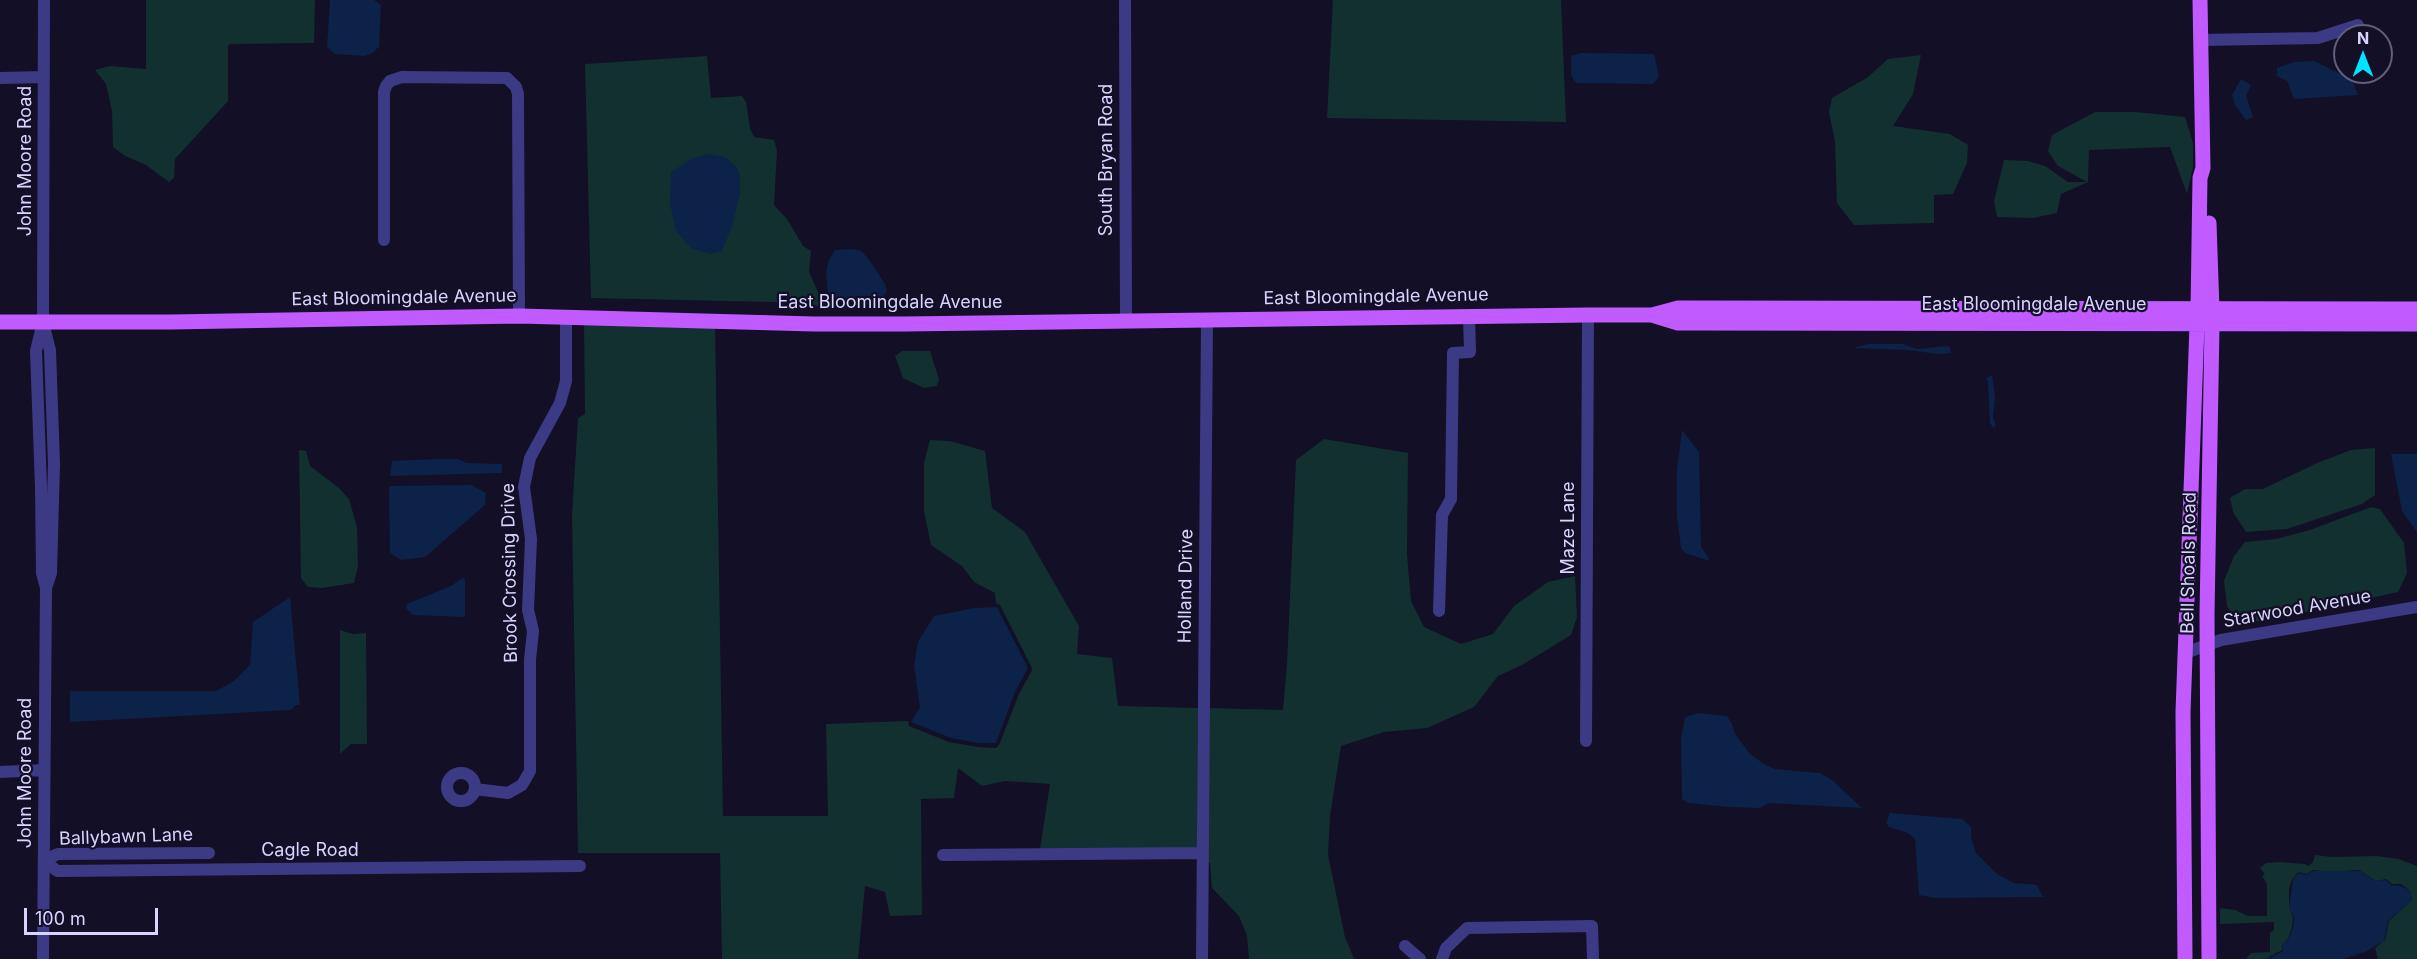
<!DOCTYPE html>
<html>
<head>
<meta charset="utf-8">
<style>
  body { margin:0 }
  #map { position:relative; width:2417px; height:959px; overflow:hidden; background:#130f26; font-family:Inter,sans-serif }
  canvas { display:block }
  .north { position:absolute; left:2333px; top:24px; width:60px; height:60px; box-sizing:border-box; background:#130f26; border:2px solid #625e7d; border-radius:50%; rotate:0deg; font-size:16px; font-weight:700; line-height:24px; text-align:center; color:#d9d4ff }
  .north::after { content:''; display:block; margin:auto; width:21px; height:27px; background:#00e5ff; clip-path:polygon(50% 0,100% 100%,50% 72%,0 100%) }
  .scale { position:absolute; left:24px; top:908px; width:134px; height:27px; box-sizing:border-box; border:3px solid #d9d4ff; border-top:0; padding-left:8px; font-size:18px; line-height:21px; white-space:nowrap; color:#d9d4ff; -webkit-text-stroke:4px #130f26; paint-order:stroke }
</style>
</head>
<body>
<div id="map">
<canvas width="2417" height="959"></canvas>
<div class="north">N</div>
<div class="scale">100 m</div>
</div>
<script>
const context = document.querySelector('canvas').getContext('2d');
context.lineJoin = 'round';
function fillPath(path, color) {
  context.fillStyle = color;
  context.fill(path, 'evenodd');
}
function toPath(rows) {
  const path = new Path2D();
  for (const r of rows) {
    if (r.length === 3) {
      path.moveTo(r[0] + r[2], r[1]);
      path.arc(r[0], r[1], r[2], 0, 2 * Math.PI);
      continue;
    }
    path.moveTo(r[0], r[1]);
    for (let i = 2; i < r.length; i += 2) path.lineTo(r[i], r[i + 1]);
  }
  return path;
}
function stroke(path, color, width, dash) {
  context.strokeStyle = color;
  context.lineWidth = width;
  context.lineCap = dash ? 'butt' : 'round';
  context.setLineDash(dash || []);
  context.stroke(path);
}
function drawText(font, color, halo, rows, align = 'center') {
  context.font = font + ' Inter,sans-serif';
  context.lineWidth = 4.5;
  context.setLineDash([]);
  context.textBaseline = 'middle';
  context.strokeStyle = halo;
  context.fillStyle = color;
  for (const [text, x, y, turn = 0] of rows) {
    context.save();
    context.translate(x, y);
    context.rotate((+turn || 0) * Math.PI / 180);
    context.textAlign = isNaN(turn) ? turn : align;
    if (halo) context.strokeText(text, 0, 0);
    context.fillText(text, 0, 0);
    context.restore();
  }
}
const green = toPath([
  [146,0,315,0,314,43,230,44,228,46,228,101,175,159,174,178,169,182,146,165,125,156,113,147,112,111,106,84,95,70,110,66,146,69],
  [1333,0,1561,0,1566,122,1327,118],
  [1921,55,1913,94,1893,126,1950,134,1968,145,1967,163,1953,194,1934,195,1934,223,1854,225,1837,203,1835,142,1829,112,1832,98,1868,77,1888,59],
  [707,56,711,98,742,96,746,102,750,128,754,137,774,140,777,151,774,205,787,219,803,246,811,251,809,272,824,305,829,307,774,302,591,298,585,64],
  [2095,112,2136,112,2185,117,2193,143,2193,167,2187,194,2170,147,2089,150,2088,182,2061,194,2057,213,2033,218,1997,217,1994,201,2004,160,2028,161,2045,166,2068,182,2087,182,2058,166,2048,151,2052,135],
  [584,322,715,326,723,816,828,816,826,724,908,721,909,726,949,742,978,747,996,748,999,745,1019,694,1032,670,1031,666,1000,605,996,603,995,593,974,582,962,566,931,545,924,511,924,463,930,440,950,441,985,451,992,508,1025,532,1079,626,1077,654,1112,658,1118,706,1198,708,1197,848,1040,849,1050,784,1005,781,982,786,958,768,954,798,921,799,922,915,890,916,885,892,865,886,858,959,722,959,720,853,578,853,572,515,578,418,585,414],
  [902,351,930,351,939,379,937,386,924,388,903,378,895,356],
  [1324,439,1408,453,1407,554,1411,601,1424,627,1461,644,1493,634,1514,606,1548,582,1575,576,1577,617,1571,635,1522,665,1498,676,1474,707,1427,728,1384,732,1341,746,1330,816,1328,855,1345,937,1354,959,1249,959,1247,936,1239,916,1212,888,1210,863,1206,863,1207,708,1283,710,1287,664,1296,460],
  [2375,448,2375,495,2362,504,2287,529,2246,532,2233,512,2230,498,2245,489,2263,489,2317,463,2351,450],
  [299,450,306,451,310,466,339,488,349,499,357,527,358,566,354,583,322,588,308,587,301,578],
  [2371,507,2380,509,2404,543,2407,573,2398,592,2270,620,2237,623,2227,606,2224,581,2234,556,2245,542,2276,539,2310,530],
  [340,630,353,634,366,633,367,744,351,744,340,754],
  [2315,855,2331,857,2377,856,2399,859,2417,866,2417,959,2378,959,2375,948,2385,940,2389,921,2412,900,2410,891,2401,884,2392,884,2386,879,2376,881,2359,870,2331,872,2313,870,2307,874,2298,872,2292,880,2289,888,2289,906,2293,918,2292,927,2288,939,2282,945,2282,950,2266,959,2246,959,2251,953,2270,952,2270,933,2274,930,2274,922,2220,924,2220,908,2235,910,2248,916,2267,916,2267,884,2262,876,2265,874,2260,868,2266,863,2278,862,2305,864,2308,866,2313,862]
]);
const water = toPath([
  [330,0,374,0,381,5,379,47,371,54,364,56,335,54,327,47],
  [1581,53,1654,54,1659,77,1653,84,1576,83,1571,75,1571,56],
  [2314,61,2343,75,2354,84,2358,95,2294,99,2287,81,2277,76,2277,68,2294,62],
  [2241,79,2251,85,2246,96,2253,117,2246,120,2235,105,2232,95],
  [709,154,725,157,737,167,740,176,740,194,732,226,722,251,710,254,691,248,676,231,670,203,671,172,693,158],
  [853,249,861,251,868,258,885,284,887,291,881,300,866,303,841,301,828,294,826,272,829,260,835,250],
  [1868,344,1903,344,1917,349,1946,346,1950,347,1951,353,1938,354,1908,350,1853,348],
  [1992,375,1995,398,1993,417,1996,426,1993,428,1990,423,1988,382,1986,378],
  [1682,430,1699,452,1701,546,1710,561,1685,553,1681,548,1677,517,1677,469],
  [2391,454,2417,454,2417,532,2402,511],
  [435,459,458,459,466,463,502,464,502,473,390,476,392,461],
  [472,485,486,493,485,505,425,557,401,560,390,553,389,486],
  [462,578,465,579,465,617,413,615,406,608,407,604,451,586],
  [290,597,300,705,296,705,291,710,70,722,70,691,216,691,234,681,250,665,253,622],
  [997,607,1028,668,1015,692,996,743,979,743,951,738,911,722,920,707,914,666,918,642,934,616,974,608],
  [1698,713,1727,716,1732,724,1735,734,1750,754,1764,764,1775,769,1820,773,1832,780,1862,808,1769,803,1760,808,1729,807,1688,803,1682,799,1681,738,1685,717],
  [1890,813,1962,819,1971,827,1971,837,1976,853,1997,874,2014,883,2037,885,2043,897,1936,898,1919,895,1915,839,1908,833,1889,827,1886,823],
  [2313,871,2360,871,2375,881,2386,880,2391,885,2401,886,2410,891,2412,900,2388,921,2384,941,2367,951,2343,959,2268,959,2283,951,2282,945,2288,940,2293,928,2294,918,2289,907,2293,880,2298,873,2307,875]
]);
const minor = toPath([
  [1125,0,1126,320],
  [2200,40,2318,38,2358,25],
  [0,78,44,77],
  [384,240,384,92,386,86,390,81,402,77,507,78,516,87,518,94,519,316],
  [43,323,50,350,54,464,51,573,46,588],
  [1439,611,1442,515,1451,499,1453,353,1470,352,1469,315],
  [2185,653,2221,640,2417,607],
  [1586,741,1588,315],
  [0,772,44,770],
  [461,787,14],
  [475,789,508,793,522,785,530,771,530,660,533,631,528,610,531,539,524,487,530,458,560,403,566,381,566,317],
  [209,853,58,854,44,860,57,871,580,866],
  [943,855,1201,853],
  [1405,946,1420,959],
  [43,959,46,588,42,573,41,487,36,351,43,322,44,0],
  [1202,959,1207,319],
  [1442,959,1446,948,1467,928,1592,926,1593,959]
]);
const major = toPath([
  [2209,223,2212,310],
  [2198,310,2200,178,2203,168,2200,0],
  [1652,315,1678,308,2417,309],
  [0,322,171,322,519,316,814,324,905,324,1588,315,1652,315,1678,323,2417,324],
  [2185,959,2183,712,2197,325],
  [2209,959,2207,615,2212,325]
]);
const streetNames = [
  ["South Bryan Road",1107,160,-90],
  ["John Moore Road",26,161,-90],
  ["East Bloomingdale Avenue",1376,297,-1],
  ["East Bloomingdale Avenue",404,298,-1],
  ["East Bloomingdale Avenue",890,303],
  ["East Bloomingdale Avenue",2034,305],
  ["Maze Lane",1569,528,-90],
  ["Bell Shoals Road",2189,563,-89],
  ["Brook Crossing Drive",510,573,-91],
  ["Holland Drive",1186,586,-89],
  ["Starwood Avenue",2297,609,-10],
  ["John Moore Road",26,773,-90],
  ["Ballybawn Lane",126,837,-2],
  ["Cagle Road",310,851]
];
fillPath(green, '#12302f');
fillPath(water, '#0c2248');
stroke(minor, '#3d3a85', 12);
stroke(major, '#c25bff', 15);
drawText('18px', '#d9d4ff', '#130f26', streetNames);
</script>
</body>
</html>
